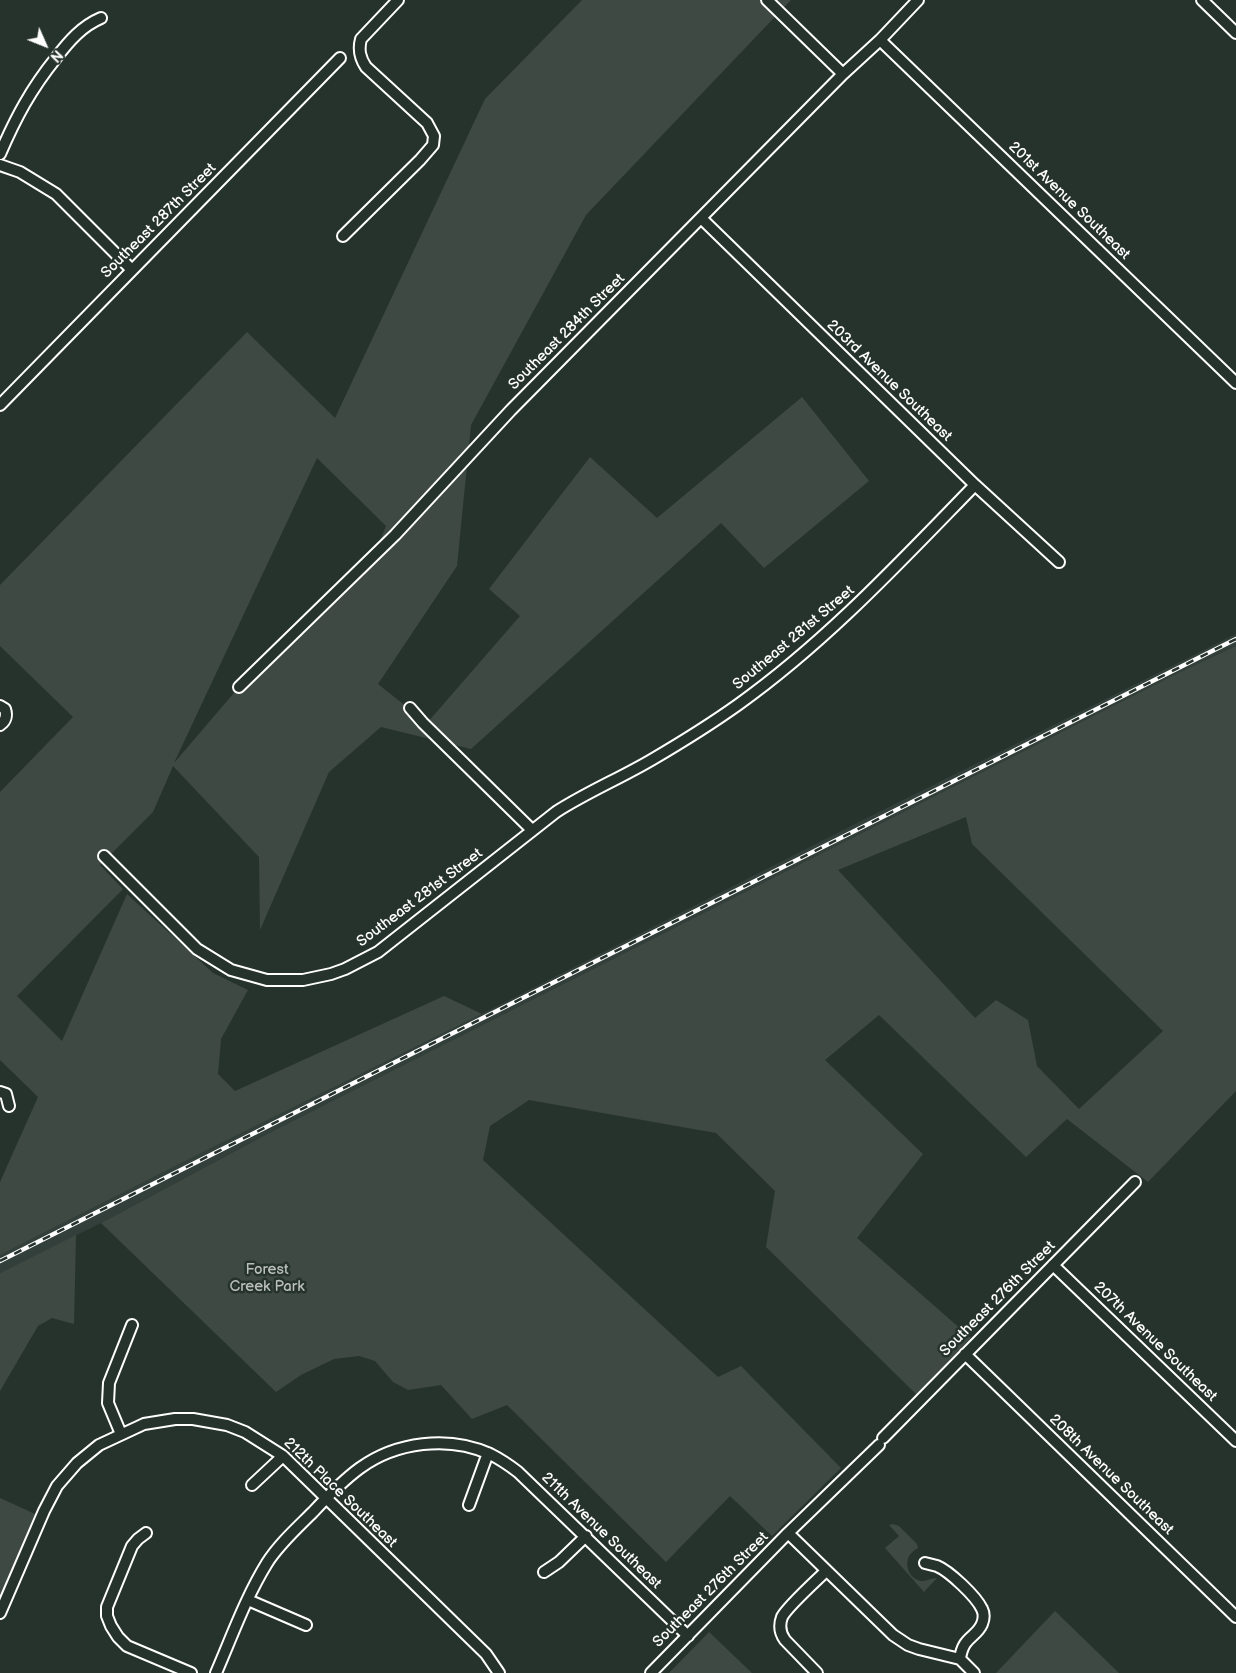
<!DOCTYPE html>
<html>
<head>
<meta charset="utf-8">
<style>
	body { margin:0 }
	#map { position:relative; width:1236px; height:1673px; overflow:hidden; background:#26332d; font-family:"Balsamiq Sans",sans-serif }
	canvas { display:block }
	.north { position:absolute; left:20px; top:20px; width:50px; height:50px; -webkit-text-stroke:4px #26332d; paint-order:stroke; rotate:134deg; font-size:14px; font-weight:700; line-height:20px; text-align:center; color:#fff }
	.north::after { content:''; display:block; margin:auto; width:18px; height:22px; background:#fff; clip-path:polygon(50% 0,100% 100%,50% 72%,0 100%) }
</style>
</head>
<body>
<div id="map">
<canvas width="1236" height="1673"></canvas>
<div class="north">N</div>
</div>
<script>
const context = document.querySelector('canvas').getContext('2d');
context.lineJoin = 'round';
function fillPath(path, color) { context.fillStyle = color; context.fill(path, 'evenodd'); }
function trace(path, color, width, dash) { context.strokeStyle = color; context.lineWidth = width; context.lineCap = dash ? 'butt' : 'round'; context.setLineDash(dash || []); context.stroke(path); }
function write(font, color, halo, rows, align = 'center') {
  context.font = font + ' "Balsamiq Sans",sans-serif'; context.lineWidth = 5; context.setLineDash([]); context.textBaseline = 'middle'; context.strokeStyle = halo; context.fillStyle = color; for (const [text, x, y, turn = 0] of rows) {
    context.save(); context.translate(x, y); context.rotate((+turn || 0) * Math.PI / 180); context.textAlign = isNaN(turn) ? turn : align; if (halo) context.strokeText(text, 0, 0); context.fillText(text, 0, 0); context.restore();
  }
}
fillPath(new Path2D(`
	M1236,634V646L1178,673L269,1133L101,1223L0,1273V1255L201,1153L470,1020L853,825Z`), '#333f3a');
fillPath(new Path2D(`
	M582,0H791L586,215L471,425L457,566L378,684L427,723L520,616L489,589L590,457L657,518L802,397L869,481L764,568L721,523L471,749L381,727L329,772L260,930L259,857L173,766L153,812L100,865L123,889L17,996L62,1041L127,894L213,973L248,990L221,1039L218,1074L235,1091L444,996L482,1014L201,1153L0,1255V1182L38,1097L0,1060V792L73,717L0,646V585L247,332L335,418L485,99ZM317,458L386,526L373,557L239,687L174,763Z
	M1236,646V1091L1148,1182L1067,1119L1026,1157L879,1015L825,1060L923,1154L857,1238L971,1338L917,1395L766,1247L775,1191L716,1133L529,1100L490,1126L483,1160L718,1377L741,1366L841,1468L772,1536L730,1496L666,1562L507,1405L472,1419L441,1385L408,1390L393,1382L375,1361L359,1356L334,1359L301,1375L276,1392L101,1223L269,1133L1178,673ZM966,817L972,844L1163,1031L1079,1109L1037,1066L1028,1020L996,1000L975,1018L838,870Z
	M76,1235L74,1324L52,1318L38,1326L0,1391V1273Z
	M0,1498L35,1514L0,1597Z
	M893,1524L899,1526L917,1544L918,1548C914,1550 911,1553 909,1556C904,1566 910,1580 922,1581C927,1581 932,1578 937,1578L924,1592L885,1548L899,1536L889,1525Z
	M1055,1611L1119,1673H996Z
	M709,1632L752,1673H669Z`), '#3e4944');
const minor = new Path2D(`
	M767,0L843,74
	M1202,0L1236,33
	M880,40L1236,383
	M0,154C16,117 31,89 56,58C69,41 82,26 101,18
	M0,165L20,172L56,194L132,270
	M701,218L975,485L1059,562
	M343,236L420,160L433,145L434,136L427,123L366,67C360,58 358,50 361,39L398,0
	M0,405L340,58
	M239,687L395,535L511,410L843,74L880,40L918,0
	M0,706L5,709C7,715 6,721 0,725
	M410,708L423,723L532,830
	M104,856L197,949L231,970L267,980H303L331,974L345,969L378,952L556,812C587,792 621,778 653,759C682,742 711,724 739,704C827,641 900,562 975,485
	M0,1092L6,1094L9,1106
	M1053,1265L1236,1441
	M965,1354L1236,1617
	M121,1434L108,1403L109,1383L132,1325
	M883,1438L1135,1182
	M252,1485L283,1456
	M469,1505L488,1453
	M146,1533L138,1539L132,1546L107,1607V1616L111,1626L118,1637L127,1646L191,1673
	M788,1533L893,1635L908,1645L919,1649L960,1659L974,1673
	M925,1563C929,1564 933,1565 937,1566C949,1571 976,1596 982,1609C984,1613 984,1619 982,1624C976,1638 963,1636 960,1659
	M544,1572L559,1562L586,1536
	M248,1600L306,1625
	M0,1613L44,1511L57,1486L77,1463L99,1445L144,1424L175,1419H193L227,1425L245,1432L283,1456L486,1654L499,1673
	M216,1673C232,1636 246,1597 267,1563C279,1544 297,1528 313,1512C327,1497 342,1481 360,1468C396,1442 448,1435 490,1454C500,1459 509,1465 518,1472L688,1636
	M651,1673L788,1533L879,1445
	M817,1673L785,1640C780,1633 779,1625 782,1617C787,1607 817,1580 826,1571`);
trace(minor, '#fff', 14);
trace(minor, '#26332d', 10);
const rail = new Path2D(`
	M0,1261L1236,639`);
trace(rail, '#fff', 4.5);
trace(rail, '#26332d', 2.5, [8]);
write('15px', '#fff', '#26332d', [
	["201st Avenue Southeast",1069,201,44],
	["Southeast 287th Street",159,221,-45],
	["Southeast 284th Street",567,332,-45],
	["203rd Avenue Southeast",889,381,44],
	["Southeast 281st Street",794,638,-40],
	["Southeast 281st Street",420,898,-37],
	["Southeast 276th Street",998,1299,-45],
	["207th Avenue Southeast",1155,1342,44],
	["208th Avenue Southeast",1111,1475,44],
	["212th Place Southeast",340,1493,44],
	["211th Avenue Southeast",601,1531,44],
	["Southeast 276th Street",711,1590,-45]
]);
write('15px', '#bbbfbe', '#26332d', [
	["Forest",267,1270],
	["Creek Park",267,1287]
]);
</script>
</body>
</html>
